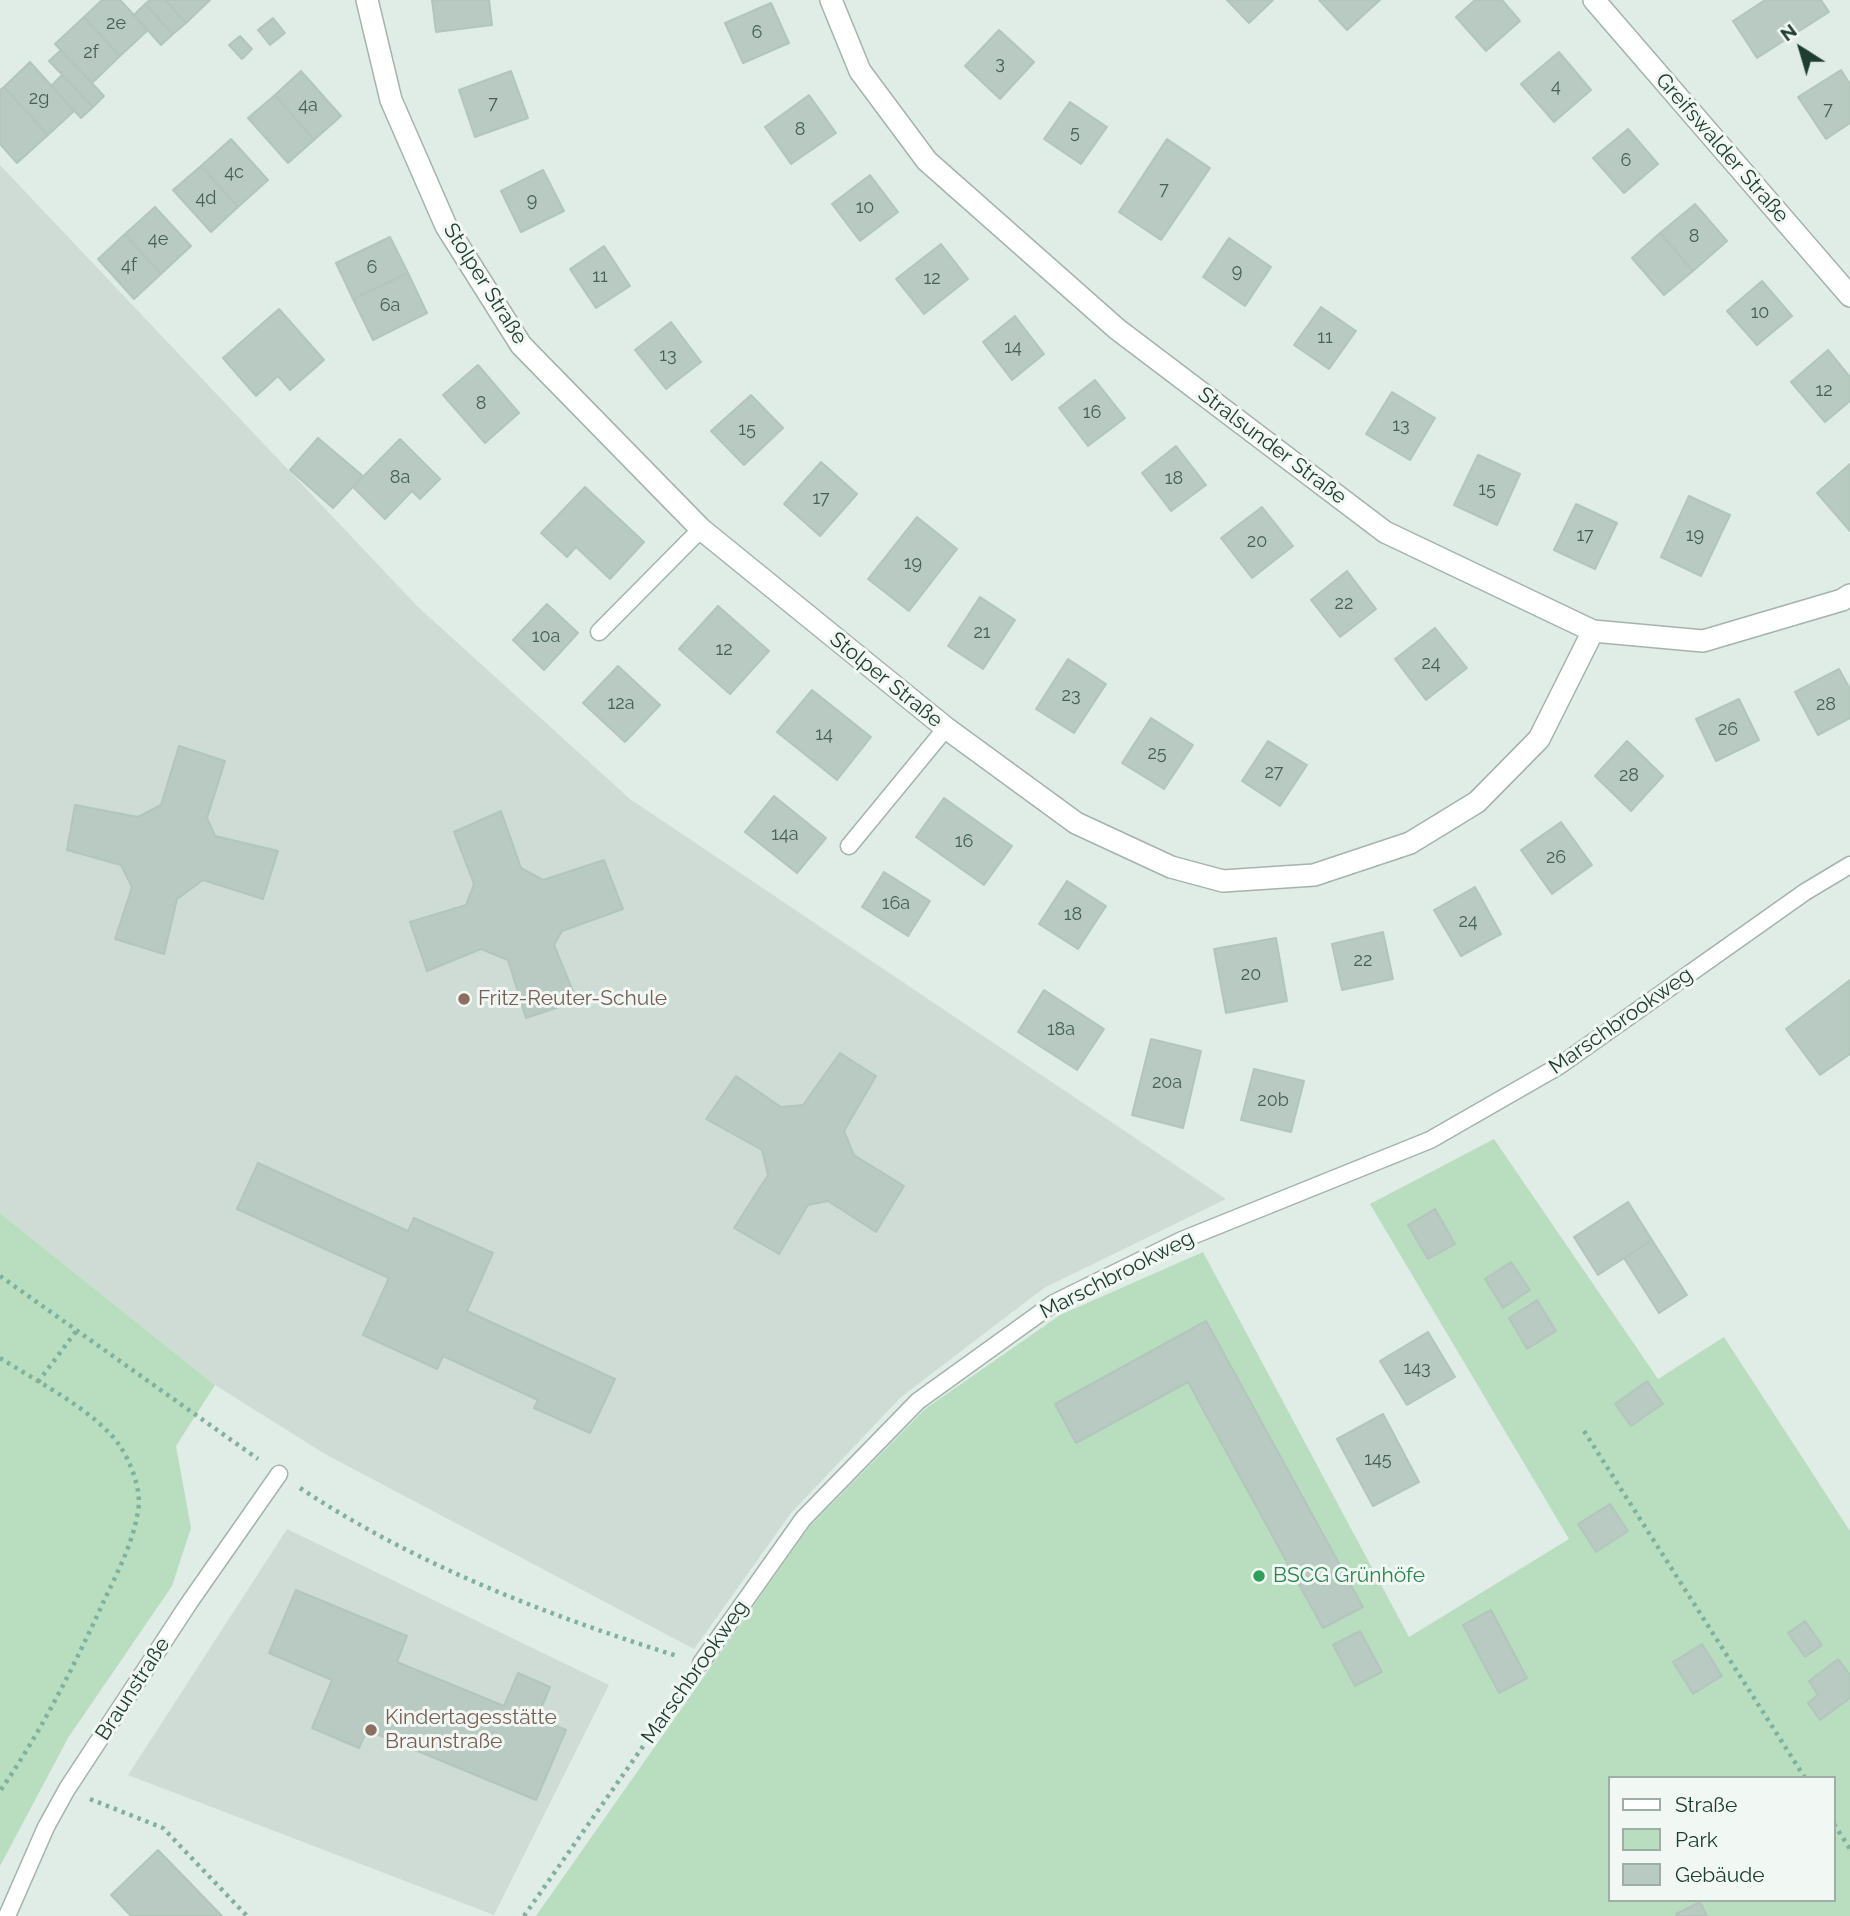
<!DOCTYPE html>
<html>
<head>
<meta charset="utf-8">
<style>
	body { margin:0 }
	#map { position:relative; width:1850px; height:1916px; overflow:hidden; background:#e0ece6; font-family:Raleway,sans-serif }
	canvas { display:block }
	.legend { position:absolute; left:1608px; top:1776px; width:228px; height:126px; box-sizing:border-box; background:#f1f8f4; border:2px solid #9dada7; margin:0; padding:9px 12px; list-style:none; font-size:21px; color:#203d33 }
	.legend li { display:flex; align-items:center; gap:14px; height:35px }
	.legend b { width:35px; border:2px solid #9dada7 }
	.north { position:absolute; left:1766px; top:14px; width:70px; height:70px; -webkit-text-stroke:5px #f1f8f4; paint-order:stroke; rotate:323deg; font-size:19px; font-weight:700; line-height:28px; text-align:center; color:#203d33 }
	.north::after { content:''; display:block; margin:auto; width:24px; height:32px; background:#203d33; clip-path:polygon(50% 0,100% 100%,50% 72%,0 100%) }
</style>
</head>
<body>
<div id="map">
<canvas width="1850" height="1916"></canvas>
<ul class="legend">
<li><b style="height:9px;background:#fff"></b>Straße</li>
<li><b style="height:19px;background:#b8debf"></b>Park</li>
<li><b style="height:19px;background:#b8cac1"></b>Gebäude</li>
</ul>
<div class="north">N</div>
</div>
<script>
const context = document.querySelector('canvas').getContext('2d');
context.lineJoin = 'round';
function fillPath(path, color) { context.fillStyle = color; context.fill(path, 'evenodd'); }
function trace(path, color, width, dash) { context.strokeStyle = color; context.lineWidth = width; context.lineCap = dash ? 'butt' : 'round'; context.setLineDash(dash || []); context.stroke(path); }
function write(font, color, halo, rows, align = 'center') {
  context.font = font + ' Raleway,sans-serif'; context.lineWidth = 6; context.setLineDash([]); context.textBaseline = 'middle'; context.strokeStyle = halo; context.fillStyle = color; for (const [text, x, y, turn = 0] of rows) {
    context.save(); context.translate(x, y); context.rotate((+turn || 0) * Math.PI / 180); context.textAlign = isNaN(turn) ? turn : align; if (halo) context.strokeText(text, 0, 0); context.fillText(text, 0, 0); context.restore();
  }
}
fillPath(new Path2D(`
	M0,165L418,607L630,799L1226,1199L1044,1288L901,1397L791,1513L694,1649L325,1454L215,1385L0,1213Z
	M287,1529L609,1685L494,1915L128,1775Z`), '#cedcd5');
fillPath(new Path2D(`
	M1494,1139L1658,1379L1724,1337L1850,1531V1916H536L809,1527L925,1409L1060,1315L1203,1252L1409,1637L1569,1539L1370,1204ZM1610,1778H1834V1900H1610Z
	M0,1213L215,1385L176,1446L191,1528L172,1586L68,1738L0,1866Z`), '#b8debf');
const building = new Path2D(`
	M102,0H120L148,30L120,56L84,17Z
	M150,0H165L186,23L173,34L145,4Z
	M165,0H210L186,23Z
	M432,0H489L492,25L436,32Z
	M1227,0H1273L1249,23Z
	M1319,0H1380L1347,30Z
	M1475,0H1502L1520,21L1486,51L1456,17Z
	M1765,0H1821L1829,12L1757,58L1733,21Z
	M771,3L789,43L743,63L725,23Z
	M145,4L173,34L161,45L134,15Z
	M84,17L120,56L92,83L55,44Z
	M273,18L285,33L270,45L258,30Z
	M999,30L1034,62L1000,99L965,66Z
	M240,36L252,49L242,59L229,45Z
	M61,50L104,96L93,107L49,61Z
	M1559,52L1591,90L1554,122L1521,84Z
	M30,62L74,111L48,135L4,87Z
	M1841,70L1850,84V123L1826,139L1798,97Z
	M301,71L341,116L314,140L275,95Z
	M511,71L528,118L475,137L459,90Z
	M62,75L93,107L81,118L51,86Z
	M4,87L48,135L17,163L0,144V90Z
	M275,95L314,140L288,163L248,118Z
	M809,95L836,133L791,164L765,127Z
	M1070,102L1107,127L1081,164L1044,139Z
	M1628,129L1658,164L1624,193L1593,158Z
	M231,139L268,180L238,207L201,166Z
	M1167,139L1210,168L1161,240L1119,212Z
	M201,166L238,207L211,232L173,190Z
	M543,170L564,211L521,232L501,191Z
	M870,175L898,212L860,241L832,204Z
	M1695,204L1727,241L1693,271L1660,233Z
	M155,207L191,246L161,274L125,234Z
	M1660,233L1693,271L1664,295L1632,258Z
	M125,234L161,274L134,299L98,259Z
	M390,237L408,273L353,299L336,263Z
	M1229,238L1271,267L1245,306L1203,277Z
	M941,244L968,279L924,314L896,279Z
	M604,246L630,286L596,308L570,269Z
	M408,273L427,313L373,340L353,299Z
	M1762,281L1792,316L1757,345L1727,311Z
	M1321,307L1356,331L1329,369L1294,345Z
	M279,309L324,360L290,390L278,376L256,396L223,358Z
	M1015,316L1044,354L1012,380L983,342Z
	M671,322L701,362L666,389L635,350Z
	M1828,350L1850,377V401L1825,422L1791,382Z
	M478,365L519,413L485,443L443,395Z
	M1095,380L1125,418L1088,446L1059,408Z
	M1392,392L1435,418L1410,460L1366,434Z
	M751,395L783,428L744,465L711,431Z
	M318,438L363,476L333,508L290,470Z
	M400,439L440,479L420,499L412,491L385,519L353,487Z
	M1176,446L1206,485L1171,511L1142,473Z
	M1478,455L1520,474L1497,525L1454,505Z
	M821,462L857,494L820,536L784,504Z
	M1850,464V531L1817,493Z
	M585,487L644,542L610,579L576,547L567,557L541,533Z
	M1689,496L1730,515L1701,576L1661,557Z
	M1576,504L1617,523L1595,569L1554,550Z
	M1262,507L1293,546L1252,578L1221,538Z
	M917,517L957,549L909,611L868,579Z
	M1347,571L1376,609L1340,637L1311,600Z
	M980,597L1015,620L983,669L948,646Z
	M547,604L578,633L544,670L513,640Z
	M718,606L769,651L730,694L679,649Z
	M1435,628L1467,668L1426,700L1395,659Z
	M1068,659L1106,684L1074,733L1036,709Z
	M618,666L660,705L625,742L583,703Z
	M1839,669L1850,689V718L1818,735L1795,692Z
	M812,690L871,737L837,780L777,732Z
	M1739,699L1759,740L1716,761L1696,719Z
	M1151,718L1193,745L1164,789L1122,763Z
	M1268,741L1307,765L1280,806L1242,781Z
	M1627,741L1663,776L1631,811L1595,776Z
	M179,746L225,761L207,818L215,836L278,851L263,899L203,880L177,899L164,954L115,939L132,887L121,865L67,850L75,805L138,817L161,805Z
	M774,796L826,838L797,873L745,832Z
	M944,798L1012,846L984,885L916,837Z
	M501,811L521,868L543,880L604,860L623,909L562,931L554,945L577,1001L526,1018L508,960L481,949L427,971L410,922L466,905L474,884L454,832Z
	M1561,822L1592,865L1552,894L1521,850Z
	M884,872L930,901L908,936L862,907Z
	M1067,881L1106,906L1078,949L1039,924Z
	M1475,887L1501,934L1461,956L1434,910Z
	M1383,932L1393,979L1342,990L1332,944Z
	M1276,938L1287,1001L1226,1013L1214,949Z
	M1850,980V1054L1820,1075L1786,1029Z
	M1044,990L1104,1029L1077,1070L1018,1032Z
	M1151,1039L1201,1051L1183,1128L1132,1115Z
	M840,1053L876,1076L844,1131L854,1155L904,1186L876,1232L828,1201L808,1205L779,1254L734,1228L768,1175L762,1150L706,1119L736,1076L781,1107L803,1105Z
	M1254,1069L1304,1081L1291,1132L1241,1120Z
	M258,1163L408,1231L414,1218L493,1253L467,1311L615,1379L590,1433L534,1408L538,1400L443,1356L437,1369L363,1335L389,1278L237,1209Z
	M1628,1202L1652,1240L1598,1275L1574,1237Z
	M1435,1209L1455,1244L1428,1259L1408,1225Z
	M1652,1240L1687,1295L1659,1313L1624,1258Z
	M1511,1262L1530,1290L1503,1308L1485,1279Z
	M1537,1300L1556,1331L1527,1349L1509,1318Z
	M1206,1321L1363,1607L1323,1628L1188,1382L1076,1443L1055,1404Z
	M1428,1332L1455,1377L1407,1405L1380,1361Z
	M1647,1381L1663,1404L1631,1426L1615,1404Z
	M1383,1414L1419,1482L1373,1506L1337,1439Z
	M1610,1504L1628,1531L1596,1552L1578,1524Z
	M296,1590L407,1636L397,1662L504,1706L518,1673L550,1687L537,1718L566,1730L536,1800L367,1730L359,1748L312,1728L332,1680L269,1653Z
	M1491,1610L1527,1678L1499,1693L1463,1625Z
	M1805,1621L1822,1645L1805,1657L1788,1633Z
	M1360,1631L1382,1672L1355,1686L1333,1645Z
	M1702,1644L1722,1676L1693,1694L1673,1662Z
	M1838,1659L1850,1675V1698L1820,1720L1808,1703L1818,1695L1809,1681Z
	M158,1850L191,1884L222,1916H131L111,1895Z
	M1700,1902L1707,1916H1677L1676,1914Z`);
fillPath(building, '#b8cac1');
trace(building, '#b2c6bc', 2);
const lane = new Path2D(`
	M599,632L701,529
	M849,846L946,728
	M701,1663L803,1519L918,1401L1054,1303L1182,1240L1430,1140L1559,1066L1805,892L1850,865
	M7,1916L46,1827L67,1789L189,1603L279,1474`);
const street = new Path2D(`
	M367,0L391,100L446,226L521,345L701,529L946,728L1076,823L1171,867L1223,881L1314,875L1410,843L1477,802L1539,739L1593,631
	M831,0L860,71L927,161L1117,329L1385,532L1593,631L1703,641L1842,600L1850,595
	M1594,0L1850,296`);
trace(lane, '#a3b4ad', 19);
trace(street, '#a3b4ad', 24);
trace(new Path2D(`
	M0,1276L258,1459
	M0,1358C36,1381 96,1411 120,1446C131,1463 142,1490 138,1511C133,1544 116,1575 102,1605C72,1670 41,1732 0,1791
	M38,1382L77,1330
	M1584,1431L1805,1778
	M300,1488C416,1565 544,1614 677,1656
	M90,1799L163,1828L247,1916
	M1834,1824L1850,1849
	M524,1916L686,1685`), '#7fb19e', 4.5, [3.5, 5]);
trace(lane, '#fff', 16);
trace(street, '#fff', 21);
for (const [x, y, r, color] of [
	[464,999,7,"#8d6e63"],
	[1259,1576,7,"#2e9e5b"],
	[371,1730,7,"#8d6e63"]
]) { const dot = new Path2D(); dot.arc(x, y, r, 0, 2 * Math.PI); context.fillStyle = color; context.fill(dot); trace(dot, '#f1f8f4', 2.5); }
write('18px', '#466056', null, [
	["2e",116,24],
	["6",757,33],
	["2f",91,53],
	["3",1000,64],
	["4",1556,87],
	["2g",39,99],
	["7",493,104],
	["4a",308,106],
	["7",1828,110],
	["8",800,130],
	["5",1075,133],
	["6",1626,161],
	["4c",234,173],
	["7",1164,190],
	["4d",206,199],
	["9",532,201],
	["10",865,208],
	["8",1694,237],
	["4e",158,240],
	["4f",129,266],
	["6",372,268],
	["9",1237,272],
	["11",600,277],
	["12",932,279],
	["6a",390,306],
	["10",1760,313],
	["11",1325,338],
	["14",1013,348],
	["13",668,356],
	["12",1824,391],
	["8",481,404],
	["16",1092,413],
	["13",1401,426],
	["15",747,430],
	["8a",400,478],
	["18",1174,479],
	["15",1487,490],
	["17",821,499],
	["17",1585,536],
	["19",1695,536],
	["20",1257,542],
	["19",913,564],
	["22",1344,604],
	["21",982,633],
	["10a",546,637],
	["12",724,650],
	["24",1431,664],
	["23",1071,696],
	["12a",621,704],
	["28",1826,705],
	["26",1728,730],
	["14",824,735],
	["25",1157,754],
	["27",1274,773],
	["28",1629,776],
	["14a",785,835],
	["16",964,842],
	["26",1556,858],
	["16a",896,904],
	["18",1073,915],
	["24",1468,922],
	["22",1363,961],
	["20",1251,975],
	["18a",1061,1030],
	["20a",1167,1083],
	["20b",1273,1101],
	["143",1417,1369],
	["145",1378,1460]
]);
write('21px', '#203d33', '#f1f8f4', [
	["Greifswalder Straße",1722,148,49],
	["Stolper Straße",485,284,58],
	["Stralsunder Straße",1272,446,37],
	["Stolper Straße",886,680,39],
	["Marschbrookweg",1621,1021,-35],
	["Marschbrookweg",1117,1275,-27],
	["Marschbrookweg",695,1672,-55],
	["Braunstraße",133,1689,-57]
]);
write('21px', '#785e54', '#f1f8f4', [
	["Fritz-Reuter-Schule",478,999],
	["Kindertagesstätte",385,1718],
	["Braunstraße",385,1742]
], 'left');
write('21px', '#27864d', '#f1f8f4', [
	["BSCG Grünhöfe",1273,1576]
], 'left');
</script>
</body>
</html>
